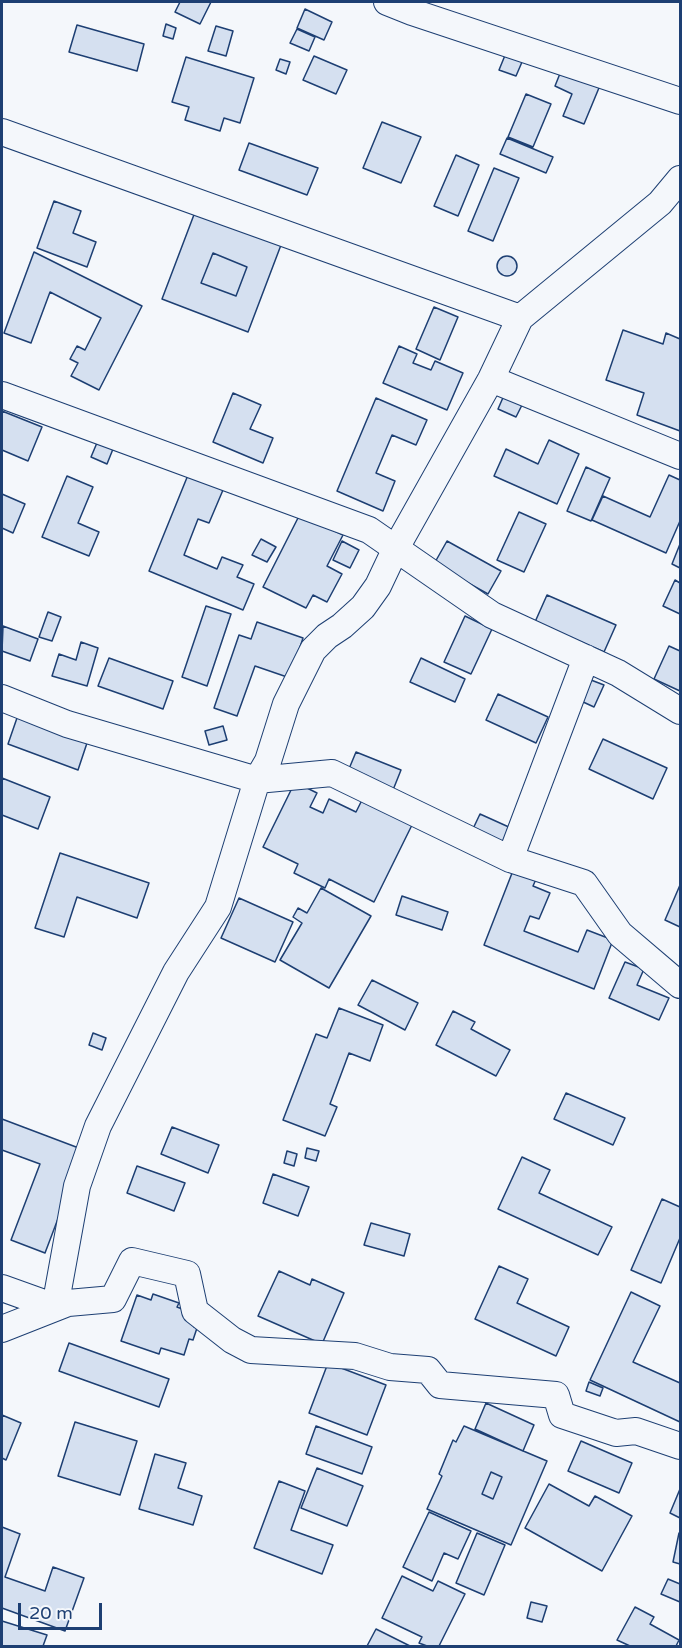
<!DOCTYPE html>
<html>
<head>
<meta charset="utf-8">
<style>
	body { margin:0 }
	#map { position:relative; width:682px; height:1648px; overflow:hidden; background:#f4f7fb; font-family:"Varela Round",sans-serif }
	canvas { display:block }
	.frame { position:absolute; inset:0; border:3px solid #1d3f73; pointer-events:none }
	.scale { position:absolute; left:18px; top:1603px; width:84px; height:27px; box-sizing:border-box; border:3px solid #1d3f73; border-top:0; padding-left:8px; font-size:18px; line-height:21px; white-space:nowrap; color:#1d3f73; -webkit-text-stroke:4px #f4f7fb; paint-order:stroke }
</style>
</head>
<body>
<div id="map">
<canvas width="682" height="1648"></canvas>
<div class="frame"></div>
<div class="scale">20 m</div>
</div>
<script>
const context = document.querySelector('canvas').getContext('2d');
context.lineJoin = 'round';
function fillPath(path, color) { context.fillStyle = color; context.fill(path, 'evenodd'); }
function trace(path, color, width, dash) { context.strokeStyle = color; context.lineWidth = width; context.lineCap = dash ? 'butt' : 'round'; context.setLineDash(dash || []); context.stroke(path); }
const building = new Path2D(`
	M180,2H211L200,24L175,12Z
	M305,9L332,22L324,40L297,28Z
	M166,24L176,28L173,39L163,36Z
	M77,25L144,44L137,71L69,52Z
	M216,26L233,31L226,56L208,51Z
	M297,29L315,37L309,51L290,43Z
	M508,48L525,55L516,76L499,70Z
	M314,56L347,70L336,94L303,80Z
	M186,57L254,78L240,123L224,118L220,131L185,120L189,107L172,102Z
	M280,59L290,62L286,74L276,70Z
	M563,66L601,83L584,124L563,116L572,94L555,86Z
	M526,94L551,104L533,147L508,137Z
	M382,122L421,137L401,183L363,168Z
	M507,138L553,157L546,173L500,154Z
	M249,143L318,168L307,195L239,170Z
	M456,155L479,165L458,216L434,206Z
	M494,168L519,178L493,241L468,231Z
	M54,201L81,211L73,233L96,242L87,267L37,248Z
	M195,212L281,245L248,332L162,299ZM213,253L247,267L236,296L201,283Z
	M34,252L142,306L99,390L71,376L78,363L70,359L77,346L85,350L101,318L50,292L31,343L4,333Z
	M213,253L247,267L236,296L201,283Z
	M497 266a10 10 0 1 1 20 0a10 10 0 1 1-20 0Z
	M434,307L458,317L440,360L416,349Z
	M623,330L663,344L666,333L680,339V431L637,415L644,393L606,380Z
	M399,346L417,354L413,363L431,370L435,361L463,373L447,410L383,383Z
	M233,393L261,405L250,429L273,438L263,463L213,442Z
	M505,393L524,401L516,417L498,409Z
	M376,398L427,420L416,445L392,435L376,473L395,481L383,511L337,491Z
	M2,411L42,427L28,461L2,450Z
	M99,438L115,444L107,464L91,457Z
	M549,440L579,454L557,504L494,476L506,449L538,464Z
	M586,467L610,478L591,521L567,511Z
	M188,475L223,490L209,523L198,519L184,555L217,569L222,557L243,565L237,577L254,584L243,610L149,571Z
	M669,475L680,480V521L666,553L592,520L603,496L650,517Z
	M67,476L93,487L78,523L99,532L89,556L42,537Z
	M2,494L25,504L13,533L2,528Z
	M519,512L546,524L524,572L497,560Z
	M300,514L343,535L327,566L342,574L327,602L313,595L306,608L263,587Z
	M261,539L276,547L267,562L252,555Z
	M342,541L359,550L350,568L333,560Z
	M447,541L501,571L488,594L434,564Z
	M680,544V568L672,564Z
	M675,580L680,583V614L663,606Z
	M547,595L616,625L604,652L535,622Z
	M206,606L231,614L207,686L182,677Z
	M48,612L61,617L52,641L39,637Z
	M465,616L492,629L471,674L444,662Z
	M257,622L303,638L290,678L255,666L237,716L214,708L239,635L251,639Z
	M3,626L38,639L30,661L2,651Z
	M81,642L98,648L87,686L52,676L59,654L76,660Z
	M669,646L680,651V691L654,679Z
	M109,658L173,681L163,709L98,686Z
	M421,658L465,679L455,702L410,682Z
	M591,680L604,685L594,707L581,701Z
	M498,694L548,717L536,743L486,720Z
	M18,715L88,740L78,770L8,744Z
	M223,726L227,740L209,745L205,731Z
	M603,739L667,768L653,799L589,769Z
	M356,752L401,770L391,795L346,776Z
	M2,778L50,797L38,829L2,815Z
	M295,782L317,793L310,807L323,813L329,799L356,812L362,800L412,825L374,902L329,879L325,888L294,873L298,864L263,847Z
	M480,814L511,828L502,847L471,833Z
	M60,853L149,883L137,918L77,897L64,937L35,928Z
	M514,868L537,877L533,886L550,893L539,919L530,916L524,931L578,952L587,930L613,940L594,989L484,945Z
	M680,885V927L665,920Z
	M321,888L371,916L329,988L280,960L302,923L293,917L298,908L307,913Z
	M402,896L448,912L442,930L396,915Z
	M239,898L293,922L275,962L221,938Z
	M625,962L644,969L637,985L669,998L659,1020L609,998Z
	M372,980L418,1003L405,1030L358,1005Z
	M339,1008L383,1025L370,1061L349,1053L330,1104L337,1107L325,1136L283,1120L316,1034L327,1038Z
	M453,1011L475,1022L471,1029L510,1050L496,1076L436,1045Z
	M93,1033L106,1038L102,1050L89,1045Z
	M566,1093L625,1118L613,1145L554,1119Z
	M2,1119L84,1150L45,1253L11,1240L40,1164L2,1150Z
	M172,1127L219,1145L208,1173L161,1154Z
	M307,1148L319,1151L316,1161L305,1158Z
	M287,1151L297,1154L294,1166L284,1163Z
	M522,1157L550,1170L539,1193L612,1227L598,1255L498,1209Z
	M137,1166L185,1183L174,1211L127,1193Z
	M273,1174L309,1187L298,1216L263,1203Z
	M662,1199L680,1207V1238L661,1283L631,1270Z
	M371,1223L410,1234L404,1256L364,1245Z
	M499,1266L528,1279L517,1303L569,1327L556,1356L475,1319Z
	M279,1271L310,1285L312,1279L344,1293L322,1344L258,1316Z
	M631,1292L660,1306L633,1362L680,1383V1422L590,1380Z
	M153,1294L179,1303L177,1307L198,1315L194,1327L197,1328L193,1340L189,1339L184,1355L161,1348L159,1354L121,1341L137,1295L151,1300Z
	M69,1343L169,1379L159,1407L59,1371Z
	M328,1363L386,1385L367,1435L309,1413Z
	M589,1382L603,1388L600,1396L586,1391Z
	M486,1403L534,1425L523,1451L475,1429Z
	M2,1415L21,1423L6,1460L2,1458Z
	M75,1422L137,1441L120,1495L58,1476Z
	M316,1426L372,1447L362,1474L306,1454Z
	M464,1426L547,1461L511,1545L427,1509L442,1476L439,1474L453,1440L456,1442ZM491,1472L502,1477L493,1499L482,1494Z
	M581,1441L632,1463L619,1493L568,1471Z
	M155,1454L186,1463L178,1488L202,1496L193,1525L139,1509Z
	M317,1468L363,1486L347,1526L301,1508Z
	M491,1472L502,1477L493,1499L482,1494Z
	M279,1481L305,1491L291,1530L333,1545L322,1574L254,1548Z
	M549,1484L589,1506L595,1496L632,1516L602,1571L525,1528Z
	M680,1489V1518L670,1513Z
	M429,1512L471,1531L458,1559L444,1553L432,1581L403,1567Z
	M2,1527L20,1534L5,1577L45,1591L53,1567L84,1578L65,1631L2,1608Z
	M477,1533L505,1545L484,1595L456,1583Z
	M679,1533H680V1564L673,1562Z
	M402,1576L433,1591L438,1581L465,1594L439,1646H427L419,1643L422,1637L382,1618Z
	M668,1579L680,1584V1602L661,1594Z
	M531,1602L547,1606L542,1622L527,1618Z
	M635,1607L654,1617L650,1624L679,1640L676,1646H630L617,1640Z
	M2,1621L47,1635L43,1646H2Z
	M376,1629L410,1646H367Z`);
fillPath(building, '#d5e0f0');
trace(building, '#1d3f73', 1.5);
const street = new Path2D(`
	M387,2L412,12L680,101
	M2,132L520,318
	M491,379L680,456
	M2,395L369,530L492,615L618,673L680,711
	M2,698L67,724L257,780L332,773L510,859L584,883L620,934L680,985
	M510,859L586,658
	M2,1288L55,1307
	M55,1307L77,1186L98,1126L176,972L218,907L257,780L268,761L286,704L313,650L327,636L342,626L363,607L378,586L396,548L491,379L520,318L660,203L680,179
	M2,1329L68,1303L113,1299L132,1261L187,1274L195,1311L232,1340L251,1350L355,1356L390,1367L428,1370L440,1385L556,1395L562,1415L616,1433L636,1431L680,1446`);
trace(street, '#1d3f73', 28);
trace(street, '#f4f7fb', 26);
</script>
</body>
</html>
